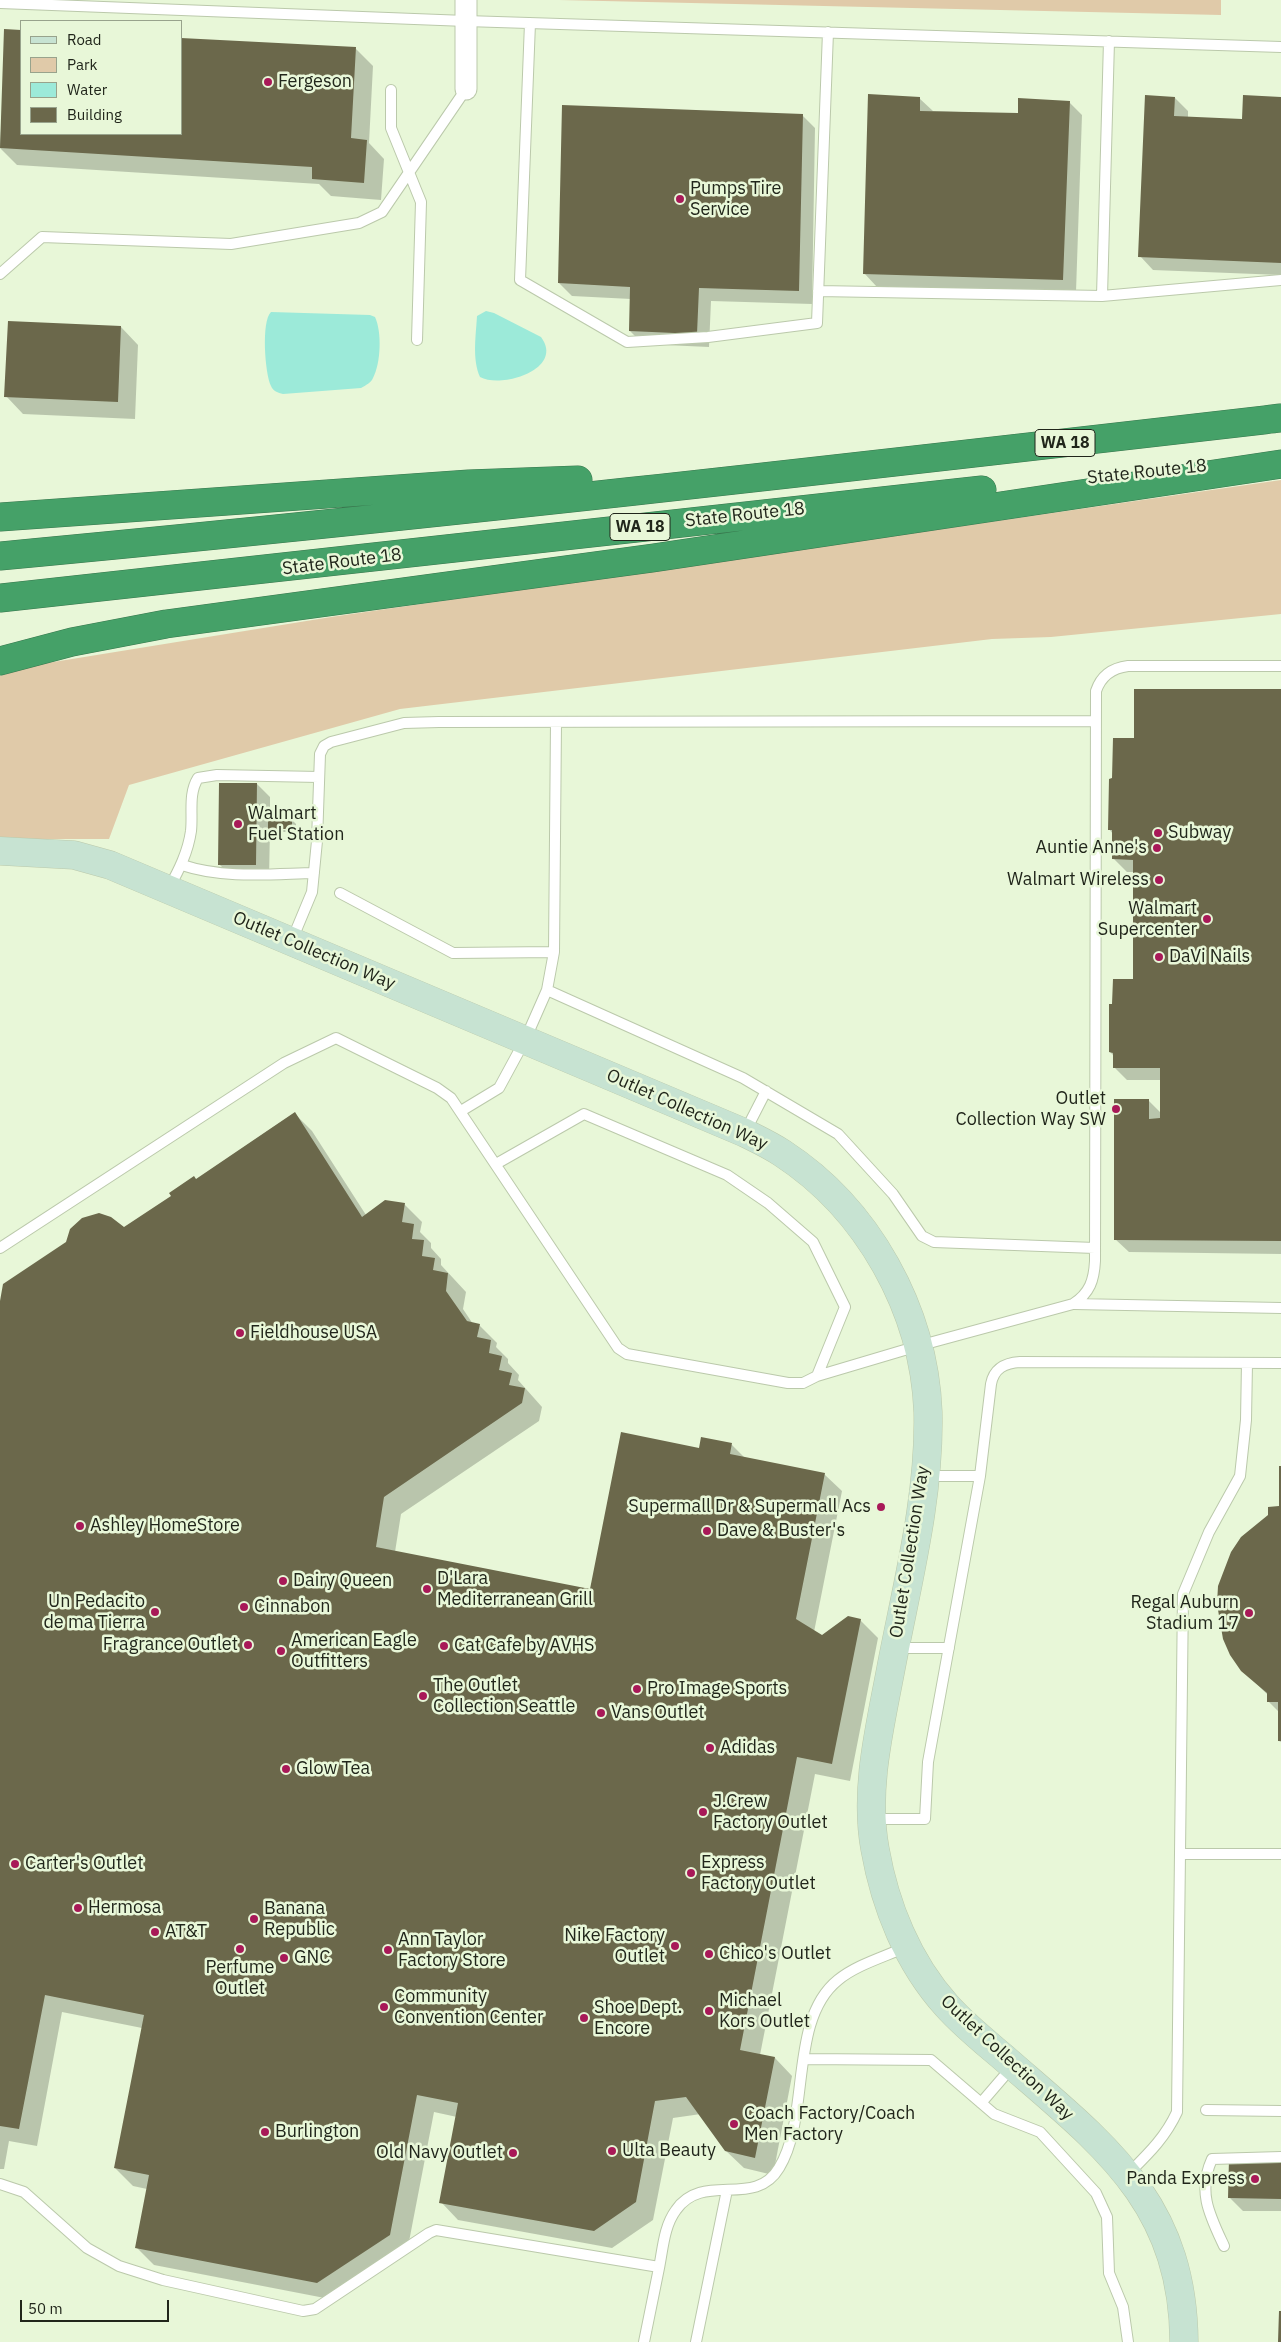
<!DOCTYPE html>
<html>
<head>
<meta charset="utf-8">
<style>
	body { margin:0 }
	#map { position:relative; width:1281px; height:2342px; overflow:hidden; background:#e8f7d8; font-family:"IBM Plex Sans",sans-serif }
	canvas { display:block }
	.legend { position:absolute; left:20px; top:20px; width:162px; height:115px; box-sizing:border-box; background:#e8f7d8; border:1px solid #98a38c; margin:0; padding:6px 9px; list-style:none; font-size:15px; color:#21261b }
	.legend li { display:flex; align-items:center; gap:10px; height:25px }
	.legend b { width:25px; border:1px solid #98a38c }
	.scale { position:absolute; left:20px; top:2300px; width:149px; height:22px; box-sizing:border-box; border:2px solid #21261b; border-top:0; padding-left:6px; font-size:15px; line-height:18px; white-space:nowrap; color:#21261b; -webkit-text-stroke:4px #e8f7d8; paint-order:stroke }
</style>
</head>
<body>
<div id="map">
<canvas width="1281" height="2342"></canvas>
<ul class="legend">
<li><b style="height:6px;background:#c7e3d2"></b>Road</li>
<li><b style="height:14px;background:#e0caa9"></b>Park</li>
<li><b style="height:14px;background:#9cead9"></b>Water</li>
<li><b style="height:14px;background:#6b684b"></b>Building</li>
</ul>
<div class="scale">50 m</div>
</div>
<script>
const context = document.querySelector('canvas').getContext('2d');
context.lineJoin = 'round';
function fillPath(path, color) { context.fillStyle = color; context.fill(path, 'evenodd'); }
function trace(path, color, width, dash) { context.strokeStyle = color; context.lineWidth = width; context.lineCap = dash ? 'butt' : 'round'; context.setLineDash(dash || []); context.stroke(path); }
function write(font, color, halo, rows, align = 'center') {
  context.font = font + ' "IBM Plex Sans",sans-serif'; context.lineWidth = 5; context.setLineDash([]); context.textBaseline = 'middle'; context.strokeStyle = halo; context.fillStyle = color; for (const [text, x, y, turn = 0] of rows) {
    context.save(); context.translate(x, y); context.rotate((+turn || 0) * Math.PI / 180); context.textAlign = isNaN(turn) ? turn : align; if (halo) context.strokeText(text, 0, 0); context.fillText(text, 0, 0); context.restore();
  }
}
fillPath(new Path2D(`
	M559,0H1221V15Z
	M1281,480V614L1051,637L992,639L400,709L129,785L109,839H0V676L35,665L331,617Z`), '#e0caa9');
fillPath(new Path2D(`
	M486,311L494,313L541,337C565,369 502,389 480,377C472,359 476,335 477,316Z
	M271,312L370,315L375,317C382,332 381,363 373,378C371,383 366,385 361,388L283,394C278,393 273,391 271,386C265,374 261,321 271,312Z`), '#9cead9');
fillPath(new Path2D(`
	M6,31H21V134H181L355,48L373,66L369,143L384,159L381,200L331,196L319,184L17,165L0,148Z
	M919,98L933,111L1019,114L1069,102L1082,115L1076,292L877,287L864,273Z
	M1175,98L1188,111V118L1243,121L1281,99V275L1153,270L1140,256Z
	M802,115L815,128L812,304L711,301L709,347L643,344L630,331L631,299L572,296L559,283Z
	M121,327L138,345L135,419L23,414L6,396Z
	M1281,690V1254L1129,1252L1115,1239L1149,1101L1161,1113V1080H1127L1114,1067V1056L1110,1052L1114,1005L1135,980V872H1127L1114,859L1113,834L1109,829L1114,779L1135,739Z
	M257,784L270,797V819L292,820L296,824V828L271,827V830H296V832H273L270,829L269,878L232,877L219,864Z
	M294,1113L312,1131L366,1215L404,1204L422,1222L420,1232L431,1243V1248L441,1259V1265L466,1292L463,1309L473,1324L479,1325L497,1343L496,1347L508,1359V1363L519,1375L518,1380L542,1407L539,1421L401,1514L395,1552L591,1590L700,1449L702,1439L732,1445L745,1458L824,1474L842,1491L814,1632L822,1636L860,1620L878,1638L850,1781L815,1774L760,2055L775,2058L792,2076L773,2175L744,2168L725,2150L701,2114L673,2118L653,2220L612,2248L458,2220L441,2202L457,2117L434,2112L407,2252L335,2300L154,2265L136,2247L147,2189L133,2186L115,2168L142,2028L62,2012L37,2146L9,2141L4,2169H0V1309L124,1229Z
	M1281,1468V1742L1279,1741V1712L1269,1702L1268,1695L1242,1670L1280,1507Z
	M1281,2161V2211H1243L1230,2198Z`), '#0003');
fillPath(new Path2D(`
	M4,29L21,30V134H181V38L356,47L351,138L367,140L364,183L312,179V167L0,148Z
	M868,94L920,97V111L1018,113V98L1070,101L1063,280L863,274Z
	M1145,95L1175,97L1174,116L1242,119L1243,95L1281,97V263L1138,257Z
	M562,105L803,114L799,291L699,288L697,334L629,331L630,287L558,283Z
	M8,321L121,326L118,402L4,397Z
	M1134,689H1281V1241L1114,1240V1099H1149V1119L1160,1118V1068H1113V1053L1109,1052V1004H1112L1113,979H1133V860L1112,859V830H1108L1109,779L1112,778L1113,738H1134Z
	M219,783H257L256,865H218Z
	M268,818H292V829H268Z
	M295,1112L362,1217L385,1200L405,1203L402,1222L414,1224L412,1239L424,1240L422,1256L435,1258L433,1270L448,1273L446,1291L467,1321L480,1324L477,1337L491,1340L489,1353L502,1356L499,1370L512,1373L509,1385L525,1388L522,1403L384,1497L376,1547L590,1589L621,1432L699,1448L701,1437L732,1443L730,1454L825,1473L796,1619L822,1635L848,1616L861,1619L832,1764L797,1757L740,2050L775,2057L755,2158L725,2151L686,2097L655,2101L636,2202L594,2231L439,2203L458,2103L417,2095L390,2235L317,2283L135,2248L149,2175L114,2168L144,2015L45,1995L19,2129L0,2126V1301L3,1284L66,1242L70,1229L82,1218L99,1213L111,1217L124,1227L171,1196L169,1193L194,1176L196,1179Z
	M1279,1466H1281V1741H1278V1702H1267V1693L1241,1671L1230,1655L1223,1639L1217,1604L1218,1586L1231,1552L1241,1537L1268,1515V1507L1279,1506Z
	M1229,2159L1281,2160V2199L1228,2198Z
	M1279,2311H1281V2342H1278Z`), '#6b684b');
const lane = new Path2D(`
	M0,3L466,21L1281,47
	M530,23L520,280L627,342L708,337L817,323L828,32
	M391,90V128L421,202L417,340
	M0,274L42,237L231,244L359,223L382,212L466,89
	M818,291L1102,296L1109,41
	M1102,296L1281,280
	M182,865C224,879 270,874 314,873
	M169,888C179,870 188,852 191,831C193,813 188,794 198,778L217,775L319,777
	M340,893L453,953L554,952
	M292,940L312,892L317,841L320,754L324,746L331,742L404,723L439,722L1095,721
	M547,990L743,1078L838,1134L893,1194L922,1236L934,1242L1095,1248
	M461,1111L499,1088L525,1040L547,990L554,952L556,722
	M745,1132L766,1091
	M496,1164L584,1114L727,1175L768,1203L813,1242L845,1307L817,1376
	M0,1248L284,1063L336,1038L437,1088L451,1098L618,1348L627,1354L788,1383H803L817,1376L918,1346L1073,1304C1090,1293 1094,1280 1095,1261L1096,691C1101,676 1112,668 1128,666H1281
	M1074,1304L1281,1308
	M925,1476H980
	M896,1648H949
	M873,1819H925L928,1762L980,1476L991,1384C994,1368 1005,1363 1020,1362L1281,1363
	M1180,1854H1281
	M805,2059L931,2060L994,2114L1040,2132L1096,2193L1107,2217L1109,2273L1123,2307L1128,2342
	M981,2103L1012,2067
	M1206,2110L1281,2111
	M1128,2174C1148,2154 1165,2138 1177,2112L1183,1594L1209,1532L1240,1476L1246,1420L1247,1363
	M0,2184L24,2192L87,2248L119,2266L163,2280L303,2311L315,2309L429,2233L436,2230L659,2267
	M1224,2246C1210,2216 1197,2192 1212,2159L1281,2157
	M644,2342C649,2317 654,2292 659,2268C663,2248 664,2226 676,2210C703,2171 755,2209 779,2168C811,2116 788,2020 838,1980C856,1965 884,1957 906,1947
	M696,2342L727,2190`);
const street = new Path2D(`
	M466,0V89`);
const secondary = new Path2D(`
	M0,851L74,855L110,865L745,1133C757,1139 770,1145 782,1153C868,1209 924,1310 928,1412C930,1498 907,1584 891,1668C880,1727 864,1789 875,1849C885,1906 908,1963 947,2006C964,2025 984,2041 1004,2058C1101,2143 1183,2200 1184,2342`);
const highway = new Path2D(`
	M0,517L469,484L578,480
	M0,556C428,516 854,467 1281,418
	M0,598L982,490
	M0,661L72,642L166,624L653,558L1281,464`);
trace(lane, '#bbc9ab', 12);
trace(street, '#bbc9ab', 23);
trace(secondary, '#bbc9ab', 29);
trace(highway, '#38764d', 29);
trace(lane, '#fff', 10);
trace(street, '#fff', 21);
trace(secondary, '#c7e3d2', 28);
trace(highway, '#45a168', 28);
for (const [x, y, r, color] of [
	[268,82,5,"#a81958"],
	[680,199,5,"#a81958"],
	[238,824,5,"#a81958"],
	[1158,833,5,"#a81958"],
	[1157,848,5,"#a81958"],
	[1159,880,5,"#a81958"],
	[1207,919,5,"#a81958"],
	[1159,957,5,"#a81958"],
	[1116,1109,5,"#a81958"],
	[240,1333,5,"#a81958"],
	[881,1507,5,"#a81958"],
	[80,1526,5,"#a81958"],
	[707,1531,5,"#a81958"],
	[283,1581,5,"#a81958"],
	[427,1589,5,"#a81958"],
	[244,1607,5,"#a81958"],
	[155,1612,5,"#a81958"],
	[1249,1613,5,"#a81958"],
	[248,1645,5,"#a81958"],
	[444,1646,5,"#a81958"],
	[281,1651,5,"#a81958"],
	[637,1689,5,"#a81958"],
	[423,1696,5,"#a81958"],
	[601,1713,5,"#a81958"],
	[710,1748,5,"#a81958"],
	[286,1769,5,"#a81958"],
	[703,1812,5,"#a81958"],
	[15,1864,5,"#a81958"],
	[691,1873,5,"#a81958"],
	[78,1908,5,"#a81958"],
	[254,1919,5,"#a81958"],
	[155,1932,5,"#a81958"],
	[675,1946,5,"#a81958"],
	[240,1949,5,"#a81958"],
	[388,1950,5,"#a81958"],
	[709,1954,5,"#a81958"],
	[284,1958,5,"#a81958"],
	[384,2007,5,"#a81958"],
	[709,2011,5,"#a81958"],
	[584,2018,5,"#a81958"],
	[734,2124,5,"#a81958"],
	[265,2132,5,"#a81958"],
	[612,2151,5,"#a81958"],
	[513,2153,5,"#a81958"],
	[1255,2179,5,"#a81958"]
]) { const dot = new Path2D(); dot.arc(x, y, r, 0, 2 * Math.PI); context.fillStyle = color; context.fill(dot); trace(dot, '#e8f7d8', 2); }
for (const [x, y, w] of [
	[1065,443,60],
	[640,527,60]
]) { const box = new Path2D(); box.roundRect(x - w / 2, y - 13.5, w, 27, 4); context.fillStyle = '#e8f7d8'; context.fill(box); trace(box, '#21261b', 1); }
write('bold 16px', '#21261b', null, [
	["WA 18",1065,443],
	["WA 18",640,527]
]);
write('18px', '#21261b', '#e8f7d8', [
	["Fergeson",278,82],
	["Pumps Tire",690,189],
	["Service",690,210],
	["Walmart",248,814],
	["Fuel Station",248,835],
	["Subway",1168,833],
	["Auntie Anne's",1147,848,"right"],
	["Walmart Wireless",1149,880,"right"],
	["Walmart",1197,909,"right"],
	["Supercenter",1197,930,"right"],
	["DaVi Nails",1169,957],
	["Outlet",1106,1099,"right"],
	["Collection Way SW",1106,1120,"right"],
	["Fieldhouse USA",250,1333],
	["Supermall Dr & Supermall Acs",871,1507,"right"],
	["Ashley HomeStore",90,1526],
	["Dave & Buster's",717,1531],
	["D'Lara",437,1579],
	["Mediterranean Grill",437,1600],
	["Dairy Queen",293,1581],
	["Un Pedacito",145,1602,"right"],
	["de ma Tierra",145,1623,"right"],
	["Regal Auburn",1239,1603,"right"],
	["Stadium 17",1239,1624,"right"],
	["Cinnabon",254,1607],
	["American Eagle",291,1641],
	["Outfitters",291,1662],
	["Fragrance Outlet",238,1645,"right"],
	["Cat Cafe by AVHS",454,1646],
	["The Outlet",433,1686],
	["Collection Seattle",433,1707],
	["Pro Image Sports",647,1689],
	["Vans Outlet",611,1713],
	["Adidas",720,1748],
	["Glow Tea",296,1769],
	["J.Crew",713,1802],
	["Factory Outlet",713,1823],
	["Express",701,1863],
	["Factory Outlet",701,1884],
	["Carter's Outlet",25,1864],
	["Hermosa",88,1908],
	["Banana",264,1909],
	["Republic",264,1930],
	["AT&T",165,1932],
	["Nike Factory",665,1936,"right"],
	["Outlet",665,1957,"right"],
	["Ann Taylor",398,1940],
	["Factory Store",398,1961],
	["Chico's Outlet",719,1954],
	["GNC",294,1958],
	["Perfume",240,1968,"center"],
	["Outlet",240,1989,"center"],
	["Community",394,1997],
	["Convention Center",394,2018],
	["Michael",719,2001],
	["Kors Outlet",719,2022],
	["Shoe Dept.",594,2008],
	["Encore",594,2029],
	["Coach Factory/Coach",744,2114],
	["Men Factory",744,2135],
	["Burlington",275,2132],
	["Ulta Beauty",622,2151],
	["Old Navy Outlet",503,2153,"right"],
	["Panda Express",1245,2179,"right"]
], 'left');
write('18px', '#21261b', '#e8f7d8', [
	["State Route 18",1147,472,-6],
	["State Route 18",745,515,-6],
	["State Route 18",342,562,-7],
	["Outlet Collection Way",314,951,23],
	["Outlet Collection Way",687,1110,24],
	["Outlet Collection Way",910,1552,-81],
	["Outlet Collection Way",1007,2058,43]
]);
</script>
</body>
</html>
